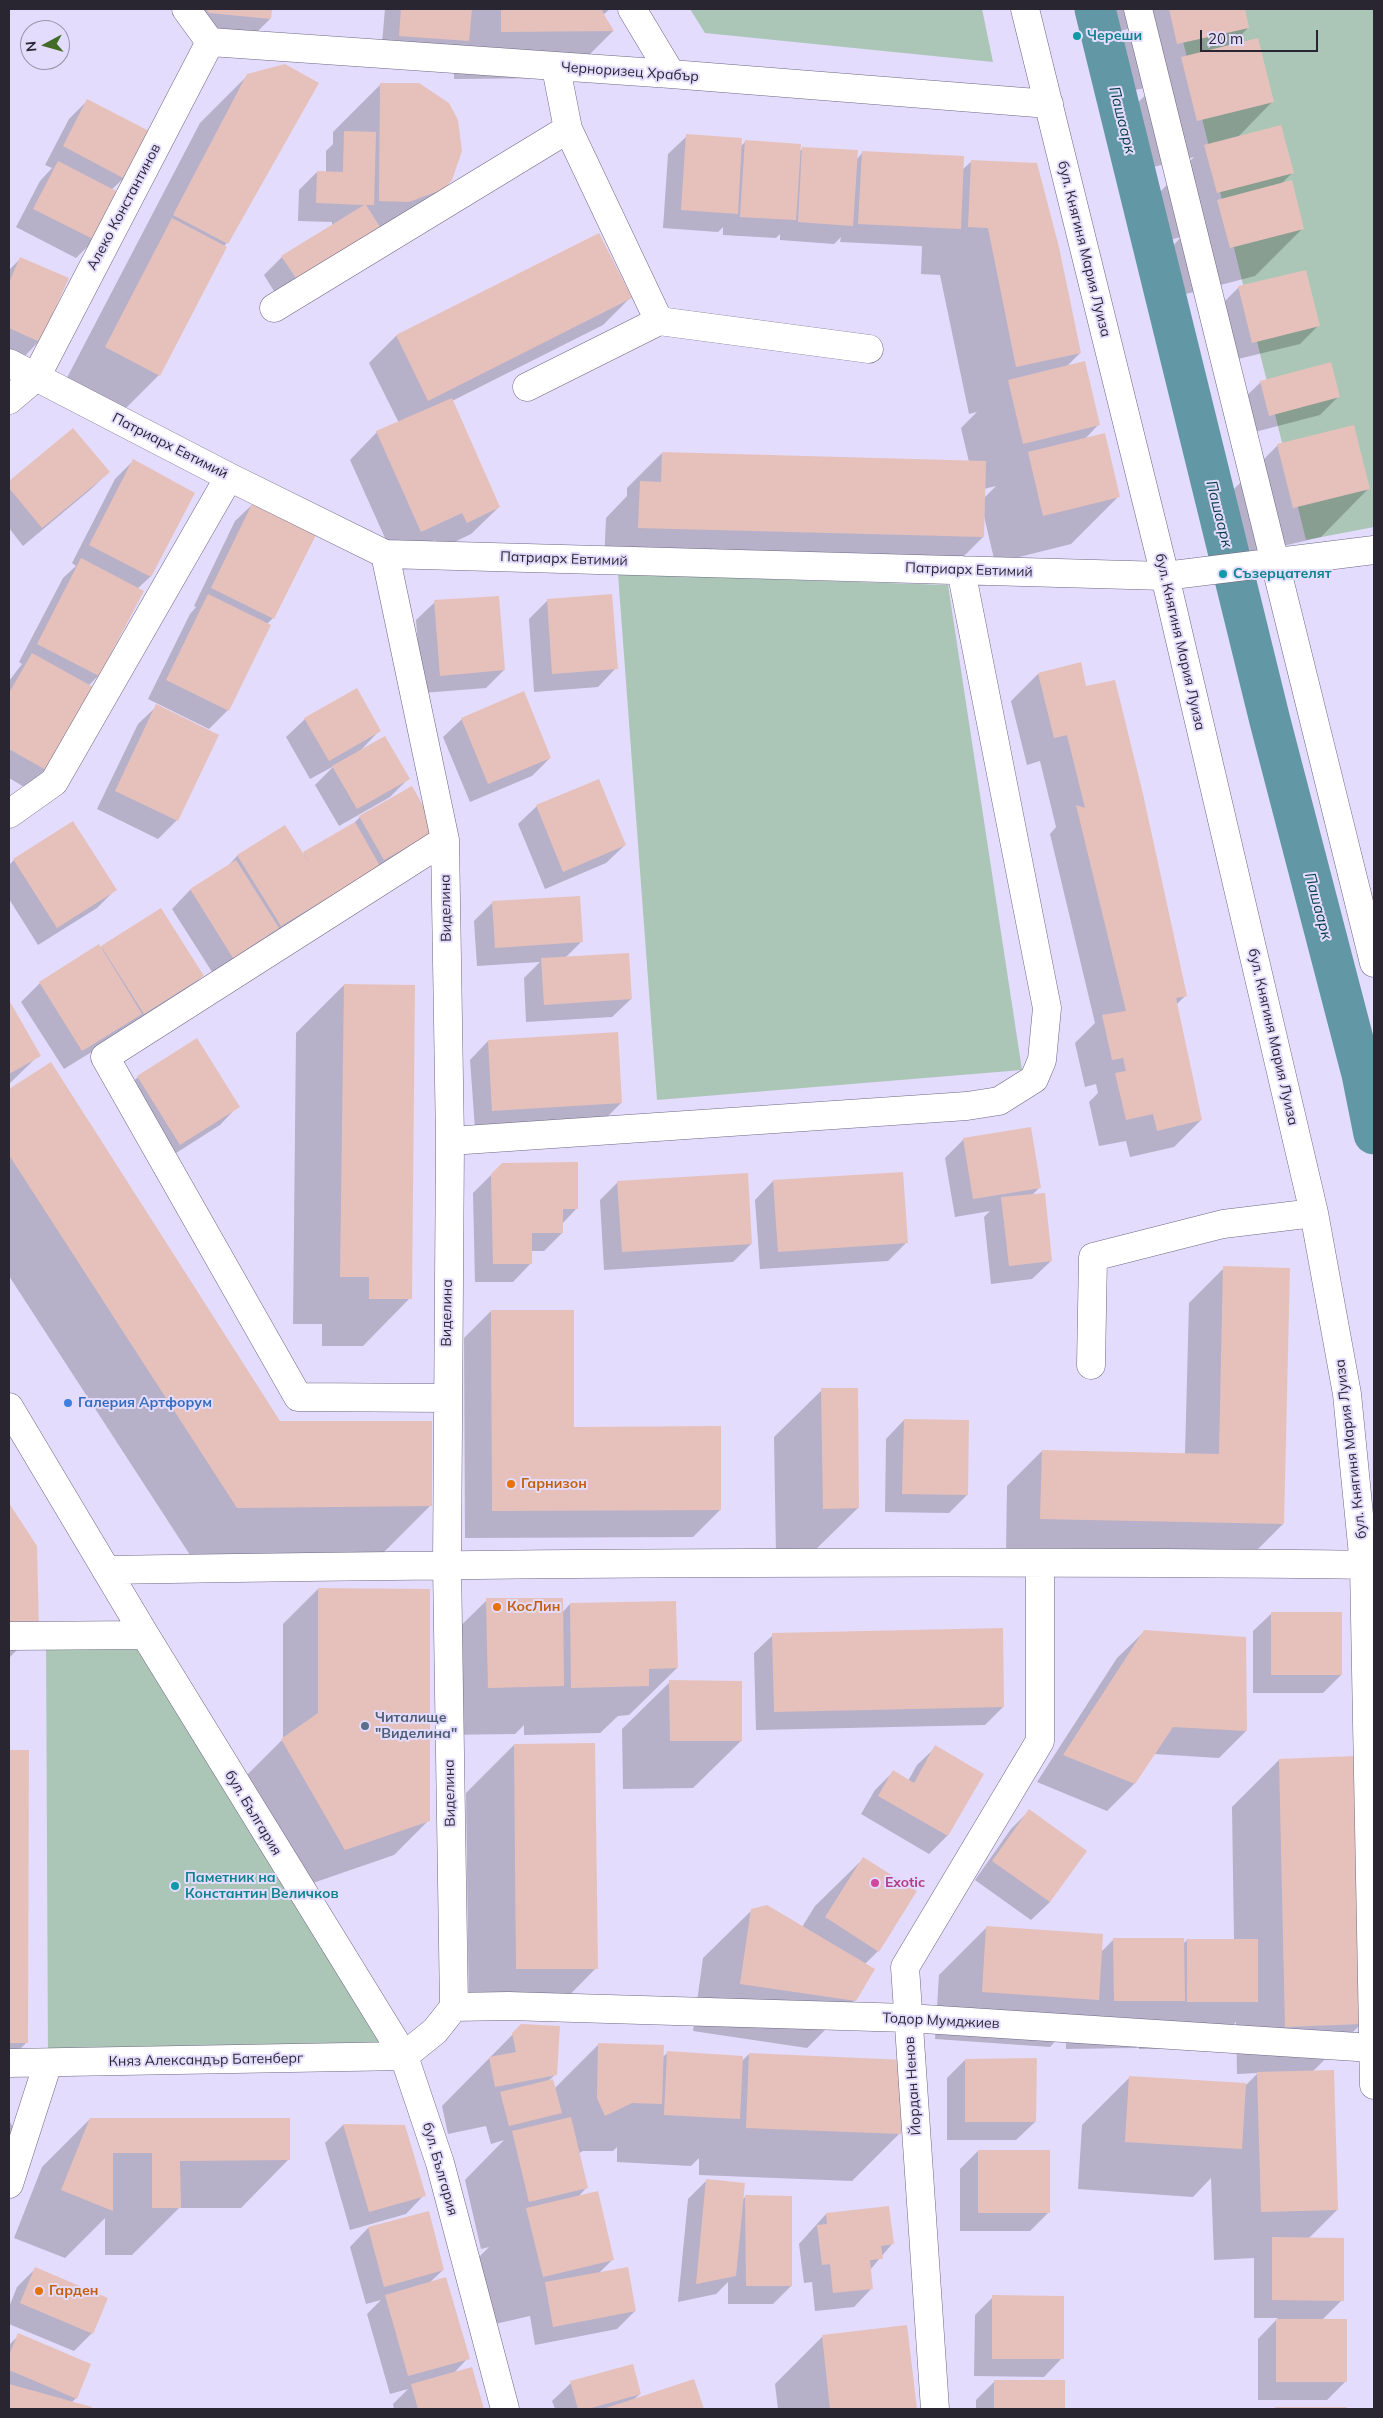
<!DOCTYPE html>
<html>
<head>
<meta charset="utf-8">
<style>
	body { margin:0 }
	#map { position:relative; width:1383px; height:2418px; overflow:hidden; background:#e4dcfc; font-family:Mulish,sans-serif }
	canvas { display:block }
	.frame { position:absolute; inset:0; border:10px solid #292632; pointer-events:none }
	.north { position:absolute; left:20px; top:20px; width:50px; height:50px; box-sizing:border-box; background:#e4dcfc; border:1px solid #9993ab; border-radius:50%; rotate:264deg; font-size:14px; font-weight:700; line-height:20px; text-align:center; color:#292632 }
	.north::after { content:''; display:block; margin:auto; width:18px; height:22px; background:#436c28; clip-path:polygon(50% 0,100% 100%,50% 72%,0 100%) }
	.scale { position:absolute; left:1200px; top:30px; width:118px; height:22px; box-sizing:border-box; border:2px solid #292632; border-top:0; padding-left:6px; font-size:15px; line-height:18px; white-space:nowrap; color:#292632; -webkit-text-stroke:4px #e4dcfc; paint-order:stroke }
</style>
</head>
<body>
<div id="map">
<canvas width="1383" height="2418"></canvas>
<div class="frame"></div>
<div class="north">N</div>
<div class="scale">20 m</div>
</div>
<script>
const context = document.querySelector('canvas').getContext('2d');
context.lineJoin = 'round';
function fillPath(path, color) { context.fillStyle = color; context.fill(path, 'evenodd'); }
function trace(path, color, width, dash) { context.strokeStyle = color; context.lineWidth = width; context.lineCap = dash ? 'butt' : 'round'; context.setLineDash(dash || []); context.stroke(path); }
function write(font, color, halo, rows, align = 'center') {
  context.font = font + ' Mulish,sans-serif'; context.lineWidth = 4; context.setLineDash([]); context.textBaseline = 'middle'; context.strokeStyle = halo; context.fillStyle = color; for (const [text, x, y, turn = 0] of rows) {
    context.save(); context.translate(x, y); context.rotate((+turn || 0) * Math.PI / 180); context.textAlign = isNaN(turn) ? turn : align; if (halo) context.strokeText(text, 0, 0); context.fillText(text, 0, 0); context.restore();
  }
}
fillPath(new Path2D(`
	M690,9H982L993,62L705,33Z
	M1175,9H1374V527L1306,540Z
	M618,574L948,585L1022,1070L657,1100Z
	M145,1635L404,2056L48,2063L46,1636Z`), '#abc6b6');
fillPath(new Path2D(`
	M178,9H271L270,19L252,37L190,31Z
	M385,9H610L603,15L613,31L566,78L454,79V55L381,54Z
	M1110,9H1244L1248,28L1229,47L1272,102L1237,138L1292,173L1281,184L1303,228L1255,276L1182,295L1170,249L1181,237L1169,240L1158,194L1194,157L1149,168L1134,106L1155,86L1130,91L1120,46L1140,26L1116,32Z
	M248,75L317,83L224,247L159,375L111,423L58,395L200,123Z
	M381,84L451,179L395,236L277,296L264,275L282,257L332,226V222L298,221L299,190L317,172H326V151L333,144V132Z
	M88,100L124,178L111,190L94,240L76,258L16,227L40,181L52,168L45,165L69,119Z
	M687,136L740,147L745,142L800,151L803,148L857,159L862,153L962,170L972,161L1080,353L1066,367L1099,424L1084,440L1118,497L1071,544L995,563L984,516L983,537L948,572L604,562L606,518L627,496V488L662,453L969,462L961,428L977,412L969,414L940,275L921,274L922,246L840,242L841,237L834,244L780,240V234L776,238L723,235V227L718,232L663,228L668,154ZM996,486L984,498V489Z
	M21,258L39,341L21,360L9,354V270Z
	M1239,287L1318,326L1300,344L1234,360L1221,305Z
	M630,298L603,325L452,401L499,507L471,534L440,549L435,540L394,558L350,460L377,432L399,423L369,363L396,336Z
	M1261,382L1338,397L1320,415L1251,433L1242,400Z
	M73,429L109,472L90,490L23,546L9,528V483Z
	M1278,445L1368,489L1321,537L1245,555L1230,493Z
	M133,461L194,493L150,577L137,589L98,676L88,686L91,688L45,770L26,788L9,778V681L22,664L19,662L63,578L76,566L72,563L115,479Z
	M254,503L273,618L267,624L228,710L209,729L148,699L190,614L196,607L194,606L235,521Z
	M611,595L616,668L598,687L534,692L529,619L547,601Z
	M435,602L504,670L486,688L422,693L416,620Z
	M1038,674L1086,688L1186,995L1176,1005L1201,1120L1174,1147L1130,1157L1126,1141L1099,1146L1089,1102L1098,1093L1096,1084L1085,1087L1075,1043L1095,1023L1050,834L1056,827L1040,761L1027,765L1011,701Z
	M157,706L177,820L158,839L97,809L138,724Z
	M305,719L379,731L360,751L408,779L390,797L339,826L315,785L334,766L310,779L286,737Z
	M462,719L550,758L532,776L470,802L443,737Z
	M537,806L625,845L606,863L545,889L518,824Z
	M360,817L435,830L214,975L172,909L190,890L225,869L238,855L303,854L352,825Z
	M14,860L115,890L97,908L38,945L9,899V865Z
	M493,902L581,942L565,958L631,999L612,1017L526,1022L524,978L540,962L477,966L474,921Z
	M98,946L100,948L102,947L202,976L184,995L64,1069L21,1002L40,983Z
	M344,985L410,1298L363,1346H322V1324H293L296,1033Z
	M9,1003L39,1055L9,1084Z
	M488,1041L621,1103L603,1121L475,1129L470,1060Z
	M51,1064L280,1423L431,1505L383,1553L190,1555L9,1276V1090Z
	M138,1077L238,1106L220,1125L162,1162L119,1095Z
	M964,1139L1040,1187L1032,1195L1051,1261L1032,1279L991,1284L984,1217L990,1211L955,1217L945,1158Z
	M502,1164L577,1208L562,1224V1233L544,1251H531V1263L513,1282H475L473,1193Z
	M773,1181L906,1243L888,1261L760,1269L755,1200Z
	M618,1182L751,1244L733,1262L604,1270L600,1200Z
	M1224,1268L1283,1524L1248,1559L1006,1553L1007,1486L1042,1451L1185,1454L1189,1303Z
	M491,1311L573,1428L720,1510L693,1537L465,1538L464,1338Z
	M822,1390L858,1508L810,1555L776,1556L774,1437Z
	M904,1420L967,1495L949,1513L885,1512L886,1439Z
	M9,1506L36,1547L37,1630L9,1658Z
	M318,1589L429,1820L394,1855L310,1884L247,1775L283,1739V1624Z
	M487,1600L562,1613L570,1604L677,1668L629,1715L618,1716L600,1733L524,1735V1725L515,1734L441,1735L439,1647Z
	M1272,1613L1341,1675L1323,1693H1253V1631Z
	M1145,1631L1246,1731L1219,1758L1154,1754L1134,1784L1107,1811L1037,1782L1117,1658Z
	M773,1635L1003,1707L985,1725L756,1730L754,1653Z
	M670,1682L741,1741L693,1788L623,1789L622,1729Z
	M514,1745L596,1968L549,2016H469L466,1793Z
	M936,1747L983,1774L947,1836L929,1854L861,1814L875,1790L893,1772L908,1781L917,1765Z
	M9,1751H27V2042L9,2060Z
	M1279,1760L1361,2024L1312,2072L1337,2210L1308,2239L1342,2300L1322,2320L1346,2381L1327,2400H1258V2339L1278,2318H1254V2258L1214,2260L1211,2178L1193,2197L1078,2189L1082,2125L1130,2077L1246,2085L1258,2073L1237,2074L1236,2022L1209,2049H1139V2045L1136,2048L1066,2049V2030L1050,2047L935,2039L939,1975L986,1928L1101,1952L1114,1939L1183,1944L1187,1940H1234L1232,1807Z
	M1029,1811L1050,1902L1031,1920L975,1880L1011,1829Z
	M863,1859L878,1951L865,1964L855,2000L807,2048L693,2031L703,1958L751,1911L802,1927L815,1906Z
	M522,2025L556,2074L548,2081L554,2089L598,2045L662,2058L667,2053L741,2062L749,2054L900,2133L852,2181L699,2175V2158L691,2166L617,2162V2147L613,2151H583L579,2153L587,2187L578,2197L613,2259L599,2273L635,2311L617,2329L535,2345L530,2316L495,2324L479,2257L489,2247L481,2249L465,2180L504,2140L491,2144L486,2126L448,2134L442,2106Z
	M965,2060L1035,2122L1016,2140H947V2078Z
	M90,2119L288,2160L241,2208H179L132,2255H105V2218L65,2258L14,2238L42,2167Z
	M9,2120L16,2133L9,2149Z
	M343,2125L424,2195L406,2214L350,2230L325,2143Z
	M978,2151L1048,2213L1030,2231H960V2169Z
	M706,2181L742,2200L746,2196L791,2286L773,2304H728V2282L716,2294L678,2302L688,2199Z
	M428,2213L443,2270L429,2283L468,2358L453,2374L471,2368L483,2409H394L393,2404L408,2389L390,2394L367,2314L381,2300L366,2304L350,2247L368,2228Z
	M826,2214L892,2244L870,2270L872,2288L854,2307L815,2311L812,2282L804,2283L799,2244Z
	M35,2269L92,2333L74,2351L9,2324V2307L17,2287Z
	M993,2297L1062,2358L1044,2377L974,2376L975,2315Z
	M906,2327L916,2409H778L775,2384L822,2337Z
	M19,2335L76,2398L71,2403L90,2409H9V2345Z
	M693,2380L703,2409H555L552,2401L571,2383L640,2394L633,2400Z
	M995,2381H1064V2409H976V2400Z
	M1276,2408H1346V2409H1275Z`), '#0003');
trace(new Path2D(`
	M1095,9L1270,721L1362,1074L1374,1134`), '#6298a5', 41);
fillPath(new Path2D(`
	M206,9H272L271,19L209,13Z
	M401,9H472L469,41L399,36Z
	M501,9H605L602,11L614,31L501,32Z
	M1169,9H1245L1249,28L1177,44Z
	M1258,38L1274,102L1197,121L1181,57Z
	M285,64L319,83L228,244L173,215L247,74Z
	M380,83H419L449,103L458,120L462,151L452,180L444,189L409,202L379,201Z
	M87,99L149,131L125,179L63,146Z
	M1281,125L1294,173L1217,193L1204,145Z
	M344,131L376,132L374,205H366L380,227L296,278L281,256L364,205L316,203L317,171L343,172Z
	M686,134L742,138L738,214L681,210Z
	M745,140L801,144L796,220L740,217Z
	M802,147L858,150L853,226L798,222Z
	M862,151L964,156L961,229L858,224Z
	M971,160L1037,163L1059,247L1081,353L1016,367L988,228L968,227Z
	M58,161L120,193L95,240L33,209Z
	M1292,180L1304,229L1230,248L1217,200Z
	M172,218L227,247L160,376L105,347Z
	M599,233L632,298L428,401L396,335Z
	M20,257L69,278L40,342L9,328V283Z
	M1306,270L1320,326L1252,343L1238,286Z
	M1085,361L1100,425L1023,444L1008,380Z
	M1331,362L1340,397L1269,416L1260,381Z
	M452,398L500,507L467,523L462,513L421,532L376,431Z
	M1354,425L1370,489L1293,508L1277,444Z
	M73,428L110,472L42,528L9,488V481Z
	M1105,433L1120,497L1043,516L1028,452Z
	M662,452L986,461L984,537L638,528L640,481L661,482Z
	M133,459L195,493L151,577L89,545Z
	M253,502L317,533L274,619L211,588Z
	M81,558L144,591L99,676L37,644Z
	M208,594L271,625L229,711L166,680Z
	M612,594L618,669L552,674L547,599Z
	M499,596L505,670L440,676L434,600Z
	M32,653L93,687L46,770L9,749V693Z
	M1081,662L1086,686L1115,680L1143,794L1187,996L1176,998L1202,1120L1157,1131L1153,1114L1126,1120L1115,1073L1126,1071L1123,1058L1112,1060L1102,1015L1126,1011L1076,805L1085,808L1067,735L1054,738L1038,673Z
	M357,688L381,731L329,761L304,718Z
	M524,691L551,758L488,784L461,718Z
	M156,704L219,735L178,821L115,791Z
	M385,736L410,779L357,809L332,766Z
	M599,779L626,845L563,872L536,805Z
	M412,786L437,830L384,860L359,816Z
	M73,821L117,890L57,928L13,859Z
	M355,822L380,866L281,926L237,855L285,825L310,864L303,852Z
	M236,860L279,928L233,958L190,889Z
	M580,896L583,942L495,948L492,901Z
	M161,908L204,976L144,1014L101,946Z
	M99,944L142,1014L82,1051L39,982Z
	M629,953L632,999L544,1005L541,958Z
	M344,984L415,985L412,1299H369V1277H340Z
	M9,1000L41,1056L9,1074Z
	M618,1032L622,1103L492,1111L488,1040Z
	M197,1038L240,1107L180,1145L137,1076Z
	M51,1062L280,1421H432V1506L237,1508L9,1155V1089Z
	M1031,1127L1041,1188L973,1199L963,1138Z
	M578,1162V1209H563V1233H532V1264H493L491,1174L502,1163Z
	M903,1172L908,1243L778,1252L773,1180Z
	M748,1173L752,1244L622,1252L617,1181Z
	M1045,1193L1052,1261L1009,1266L1001,1197Z
	M1223,1266L1290,1268L1284,1524L1040,1519L1042,1450L1219,1454Z
	M491,1310H574V1427L721,1426V1510L492,1511Z
	M821,1388H858L859,1508L823,1509Z
	M904,1419L969,1420L968,1495L902,1494Z
	M9,1503L37,1546L39,1630L9,1631Z
	M318,1588L430,1589V1821L345,1850L281,1739L318,1713Z
	M486,1598H563L564,1686L488,1688Z
	M676,1601L678,1668L649,1669V1686L571,1688L570,1603Z
	M1271,1612H1342V1675H1271Z
	M1003,1628L1004,1707L774,1712L772,1633Z
	M1144,1630L1246,1637L1247,1731L1173,1727L1135,1784L1063,1755Z
	M669,1680L742,1681V1741H670Z
	M595,1743L598,1969H516L514,1744Z
	M935,1745L984,1774L948,1836L878,1796L893,1770L914,1783Z
	M9,1750H29L28,2043H9Z
	M1355,1756L1362,2024L1285,2027L1279,1759Z
	M1029,1809L1087,1851L1050,1902L992,1861Z
	M863,1857L917,1891L879,1952L825,1917Z
	M767,1905L875,1969L856,2001L740,1984L751,1909Z
	M986,1926L1103,1934L1099,2000L982,1992Z
	M1113,1938H1184L1185,2001H1114Z
	M1187,1939H1258V2002H1187Z
	M521,2024L560,2026L557,2075L495,2087L489,2057L516,2052L512,2033Z
	M598,2043L664,2045L662,2104L632,2103L605,2116L597,2098Z
	M667,2051L743,2056L740,2119L664,2115Z
	M749,2053L905,2060L901,2134L746,2128Z
	M1037,2058L1036,2122H965V2059Z
	M1334,2070L1338,2210L1261,2212L1257,2072Z
	M1129,2076L1246,2083L1242,2149L1125,2142Z
	M553,2079L562,2113L509,2126L500,2092Z
	M571,2117L588,2188L529,2202L512,2131Z
	M90,2118H290V2160L180,2161L181,2208H152V2153H113V2211L61,2190Z
	M343,2124L405,2125L426,2196L369,2212Z
	M978,2150H1050V2213H978Z
	M706,2179L745,2183L736,2276L696,2284Z
	M598,2191L614,2260L543,2277L526,2208Z
	M745,2195L792,2196V2286H746Z
	M889,2206L894,2244L881,2246L883,2259L870,2260L873,2289L833,2293L830,2264L822,2265L817,2225L827,2224L826,2213Z
	M429,2211L444,2270L384,2287L368,2227Z
	M1272,2237L1344,2238V2301L1272,2300Z
	M35,2267L108,2298L93,2334L20,2303Z
	M628,2267L636,2311L553,2327L545,2282Z
	M446,2277L470,2359L408,2376L385,2295Z
	M992,2295L1064,2296V2359H992Z
	M1276,2319H1347V2382H1276Z
	M907,2325L917,2409H830L822,2335Z
	M18,2333L91,2364L77,2399L9,2370V2356Z
	M633,2364L641,2394L588,2409H578L570,2381Z
	M472,2367L484,2409H418L411,2384Z
	M694,2379L704,2409H603Z
	M994,2380H1065V2409H994Z
	M9,2384L92,2407L91,2409H9Z
	M1275,2407H1347V2409H1275Z`), '#e6c1bb');
const minor = new Path2D(`
	M632,9L671,74
	M1025,9L1165,576L1314,1213L1347,1394L1364,1565L1374,2085
	M1138,9L1374,963
	M210,42L671,74L1049,104
	M568,129L659,321
	M274,308L568,129L556,68
	M9,363L229,477L385,554L1165,576L1374,550
	M527,387L659,321L869,349
	M9,400L36,377L210,42L186,9
	M9,814L54,782L229,477
	M445,840L105,1057L298,1397L446,1398
	M450,1141L967,1106L999,1101L1034,1079L1042,1060L1047,1008L961,570
	M1091,1365L1093,1257L1223,1224L1314,1213
	M9,1407L145,1635L404,2056L440,2163L505,2409
	M106,1570C529,1563 952,1560 1374,1565
	M9,1636L145,1635
	M454,2007L508,2006L908,2018L1373,2048
	M9,2063L404,2056L435,2031L454,2007L447,1564L450,1141L445,840L385,554
	M9,2184L48,2063
	M935,2409L905,1967L1040,1741V1563`);
trace(minor, '#6e6783', 29);
trace(minor, '#fff', 28);
for (const [x, y, r, color] of [
	[1077,36,5,"#0f9aa8"],
	[1223,574,5,"#0f9aa8"],
	[68,1403,5,"#3f7fe0"],
	[511,1484,5,"#e8710a"],
	[497,1607,5,"#e8710a"],
	[365,1726,5,"#5c6f8a"],
	[875,1883,5,"#d1479c"],
	[175,1886,5,"#0f9aa8"],
	[39,2291,5,"#e8710a"]
]) { const dot = new Path2D(); dot.arc(x, y, r, 0, 2 * Math.PI); context.fillStyle = color; context.fill(dot); trace(dot, '#e4dcfc', 2); }
write('bold 14px', '#0d838f', '#e4dcfc', [
	["Череши",1087,36],
	["Съзерцателят",1233,574],
	["Паметник на",185,1878],
	["Константин Величков",185,1894]
], 'left');
write('14px', '#292632', '#e4dcfc', [
	["Черноризец Храбър",630,72,4],
	["Алеко Константинов",124,207,-62],
	["бул. Княгиня Мария Луиза",1084,249,76],
	["Патриарх Евтимий",170,446,27],
	["Патриарх Евтимий",564,559,2],
	["Патриарх Евтимий",969,570,2],
	["бул. Княгиня Мария Луиза",1180,642,77],
	["Виделина",446,908,-91],
	["бул. Княгиня Мария Луиза",1273,1037,77],
	["Виделина",447,1313,-89],
	["бул. Княгиня Мария Луиза",1351,1449,-97],
	["Виделина",450,1793,-91],
	["бул. България",253,1813,59],
	["Тодор Мумджиев",941,2021,3],
	["Княз Александър Батенберг",206,2060,-1],
	["Йордан Ненов",913,2086,-94],
	["бул. България",440,2169,74]
]);
write('bold 14px', '#366cbe', '#e4dcfc', [
	["Галерия Артфорум",78,1403]
], 'left');
write('bold 14px', '#c56008', '#e4dcfc', [
	["Гарнизон",521,1484],
	["КосЛин",507,1607],
	["Гарден",49,2291]
], 'left');
write('bold 14px', '#4e5e75', '#e4dcfc', [
	["Читалище",375,1718],
	["\"Виделина\"",375,1734]
], 'left');
write('bold 14px', '#b23c85', '#e4dcfc', [
	["Exotic",885,1883]
], 'left');
write('italic 15px', '#043a44', '#e4dcfc', [
	["Пашаарк",1122,120,76],
	["Пашаарк",1219,514,76],
	["Пашаарк",1318,906,75]
]);
</script>
</body>
</html>
